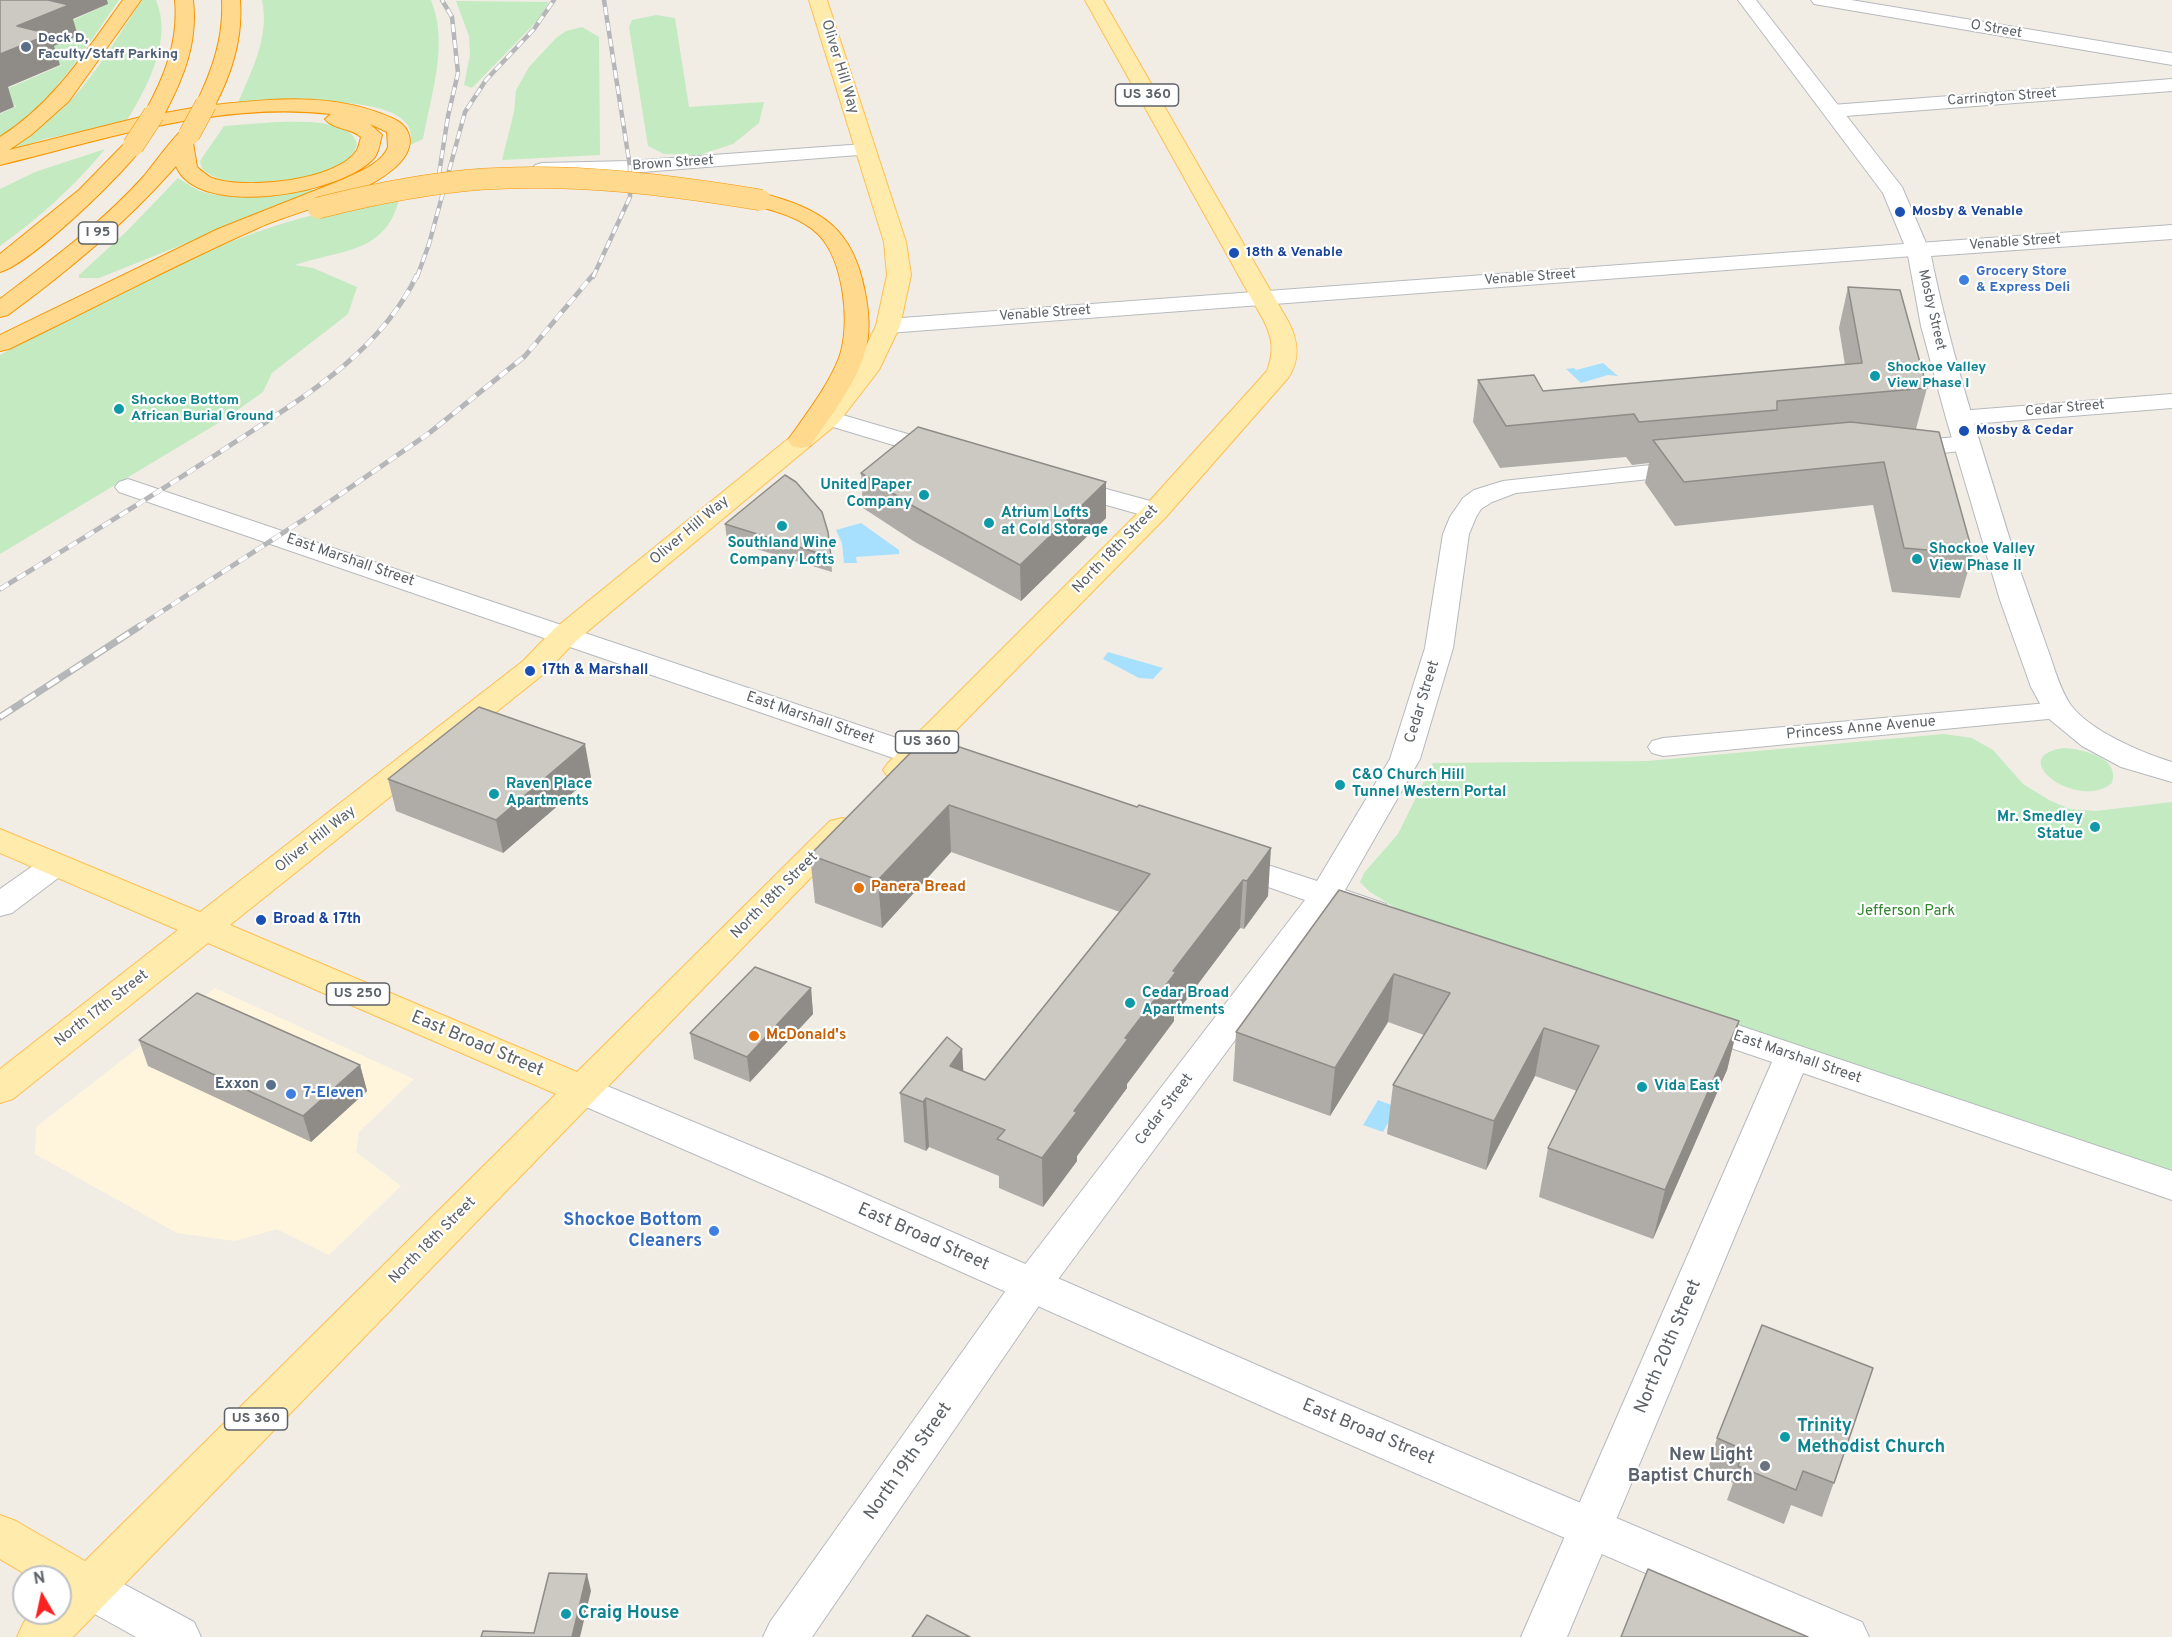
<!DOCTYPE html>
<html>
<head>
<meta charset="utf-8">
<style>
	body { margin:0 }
	#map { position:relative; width:2172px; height:1637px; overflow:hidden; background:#f1ede5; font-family:Overpass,sans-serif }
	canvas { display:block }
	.north { position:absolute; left:12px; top:1565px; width:60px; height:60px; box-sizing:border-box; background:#fff; border:2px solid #bec0c2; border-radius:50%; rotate:351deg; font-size:16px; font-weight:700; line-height:24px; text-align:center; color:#5d6267 }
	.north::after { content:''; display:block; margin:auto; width:21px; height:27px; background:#fa2324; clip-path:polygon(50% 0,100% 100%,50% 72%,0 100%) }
</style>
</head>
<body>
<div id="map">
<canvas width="2172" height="1637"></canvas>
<div class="north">N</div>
</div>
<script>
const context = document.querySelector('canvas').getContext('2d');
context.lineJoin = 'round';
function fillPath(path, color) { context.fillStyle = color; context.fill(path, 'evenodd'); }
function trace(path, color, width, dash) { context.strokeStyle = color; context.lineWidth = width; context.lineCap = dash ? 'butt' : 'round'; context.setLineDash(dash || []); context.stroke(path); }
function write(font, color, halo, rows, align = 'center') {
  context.font = font + ' Overpass,sans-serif'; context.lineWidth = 4.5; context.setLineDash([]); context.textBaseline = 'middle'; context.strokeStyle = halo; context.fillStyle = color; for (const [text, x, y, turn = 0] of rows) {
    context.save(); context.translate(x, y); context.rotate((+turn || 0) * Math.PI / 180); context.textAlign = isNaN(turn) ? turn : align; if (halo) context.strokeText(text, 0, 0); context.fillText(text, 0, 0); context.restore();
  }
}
fillPath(new Path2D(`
	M215,988L414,1079L359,1132L356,1152L401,1186L329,1255L277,1229L235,1241L177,1233L35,1154L36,1127Z`), '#fff4dc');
fillPath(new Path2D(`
	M95,0H119C81,55 55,99 0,138V114L17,106L0,101L2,91L62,65L30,56L80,35L54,29L108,4Z
	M142,0H156C173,41 147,87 126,122L44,139L0,154C24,139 49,122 70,101C98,72 119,34 142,0Z
	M262,0H431C449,43 431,95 423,139L410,145C427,87 266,103 237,105C251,72 270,37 262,0Z
	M456,1L549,2L538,20L472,88L464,85L470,55L469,36Z
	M656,15L675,18L689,107L764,102L759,123L733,144L699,155L664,154L648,146L629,27L632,20Z
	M582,27L599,37L600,155L502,160L514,112L516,90L529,67L556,38L566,31Z
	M277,122C297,122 355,118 357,146C353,153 349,160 343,164C317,181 253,190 224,181C216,178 209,174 203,170L200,162L202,158L224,126Z
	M105,149C75,186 39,218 0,246V189L35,172Z
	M178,178C186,183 194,189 203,192C241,204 282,188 320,190L99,278H79V275L126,232Z
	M400,194C389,254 342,249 295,265L313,268L357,287L348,314L272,373L263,392L225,419L0,554V355C81,313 161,267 246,236C297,217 348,206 400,194Z
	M1944,734L1972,738L1993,750L2023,784L2049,800L2070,809L2096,811L2172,802V1186L1438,935L1370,892L1360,882L1364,873L1398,834L1433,763L1647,761Z
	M2064,748C2081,749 2121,757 2112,783C2078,812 2003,756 2064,748Z`), '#c3eac0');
fillPath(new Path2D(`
	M1603,363L1618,376L1608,375L1581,383L1566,369L1574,368L1576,370Z
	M861,523L899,550V554L856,557L857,563H844L842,543L836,530Z
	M1108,652L1163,668L1153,679L1139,678L1103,659Z
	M1378,1100L1397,1107L1383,1132L1363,1125Z`), '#a7e0ff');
const minor = new Path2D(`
	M1811,0H1851L2172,53V65L1820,5L1814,4Z
	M2172,79V91L1832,117L1825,115L1822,111L1825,107L1832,105Z
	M864,144L871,146L874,150L871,154L630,173L542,175L535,173L532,169L535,165L542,163L630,161Z
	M2172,394V408L1959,425L1950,423L1947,418L1950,413L1959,411Z
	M829,411L952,447L956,452L952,457L943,460L820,423L817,418L820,413Z
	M1967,436L1976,439L1980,444L1976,449L1902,458L1893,455L1889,450L1893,445L1902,442Z
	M1688,461L1697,464L1701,469L1697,474L1516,493L1492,502L1481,509L1476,517L1469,534L1453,648L1420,759L1345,890L1386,904L1391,912L1386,920L1374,923L1332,909L1045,1297L812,1637H763L770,1622L1017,1275L1305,900L1220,870L1215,863L1220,856L1231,853L1317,881L1390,759L1425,648L1443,534L1450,517L1463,498L1474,490L1503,481Z
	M1066,478L1165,505L1169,511L1165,517L1156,519L1057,491L1053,486L1057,481Z
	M128,479L953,757L957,764L953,771L942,773L931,771L119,492L115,487L119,482Z
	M2059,702L2069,705L2074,711L2069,717L1663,756L1652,753L1648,747L1652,741L1663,738Z
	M55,855L66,858L71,865L66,872L12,913L0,916V889L44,858Z
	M1696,1011L2172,1171V1200L1803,1073L1567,1637H1521L1772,1062L1684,1032L1678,1023L1684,1014Z
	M89,1568L105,1574L194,1622L201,1637H136L73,1602L67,1588L73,1574Z`);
const tertiary = new Path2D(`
	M2172,225V239L1931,256C1952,359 1985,458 2016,559C2027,591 2038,622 2049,653C2055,670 2060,689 2070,704C2088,730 2142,753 2172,762V782L2121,767L2082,746L2048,718L2031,687L2000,600L1946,418L1921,326L1907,250L1910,245L1918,243Z`);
const secondary = new Path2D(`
	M1738,0H1756L1902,187L1929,250L1926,255L888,333L879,331L876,326L879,321L888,319L1904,244L1883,193Z
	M583,1076L826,1177L1321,1393L1862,1622L1869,1637H1793L1291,1419L798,1199L570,1100L564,1090L570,1080Z`);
const primary = new Path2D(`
	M809,0H827L906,242L911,275L900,326L879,370L838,423L576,641L545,673L230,925L577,1072L830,821L842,818L854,821L859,828L73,1637H17L24,1622L33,1613H60V1577H30L0,1559V1515L16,1521L85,1561L556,1094L208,943L13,1099L0,1103V1069L178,930L0,853V829L200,912L523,661L554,629L820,413L855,368L876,326L887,275L884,242Z
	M1085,0H1103L1288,321C1298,340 1301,359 1288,378L1166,517L910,777L899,780L888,777L883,770L888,763L1146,505L1267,371C1274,352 1273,339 1264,321Z`);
const motorway = new Path2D(`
	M123,0H141L69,101L31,135L9,150L145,116L144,114C164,78 179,42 175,0H193C198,42 184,77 165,113L198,107L196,104C212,71 224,38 222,0H240C243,37 232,73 215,105C270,99 329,93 382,114C393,118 405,122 409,135C413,149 402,162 392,170C355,200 301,209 258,228C174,265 92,309 9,349L0,351V335L218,229L344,179C359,172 382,163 388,147L387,132L370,124L382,135C380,142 379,151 375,157C344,194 198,220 176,166C126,223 69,270 8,315L0,317V299C50,261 102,223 144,176C152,167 175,134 183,130C187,128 192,130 196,131L199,135L193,143L197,167C202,171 207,176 212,178C243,190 338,181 357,150C359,146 360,141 361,137C351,128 332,129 325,119L331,114C219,101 107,139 0,165V137C54,103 86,51 123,0Z
	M133,140L140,142L143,146C125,173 29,265 0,272V254L79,190L126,142Z
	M761,193C822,209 853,228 865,292C869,313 871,334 864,355C853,388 830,417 810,446L801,448L792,446L788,440C806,414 827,388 839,358C851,325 844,261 819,235C802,218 776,211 753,205L750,200L753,195Z`);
trace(minor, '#b6b9bd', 2);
trace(tertiary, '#b6b9bd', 2);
trace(secondary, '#b7bbc0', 2);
trace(primary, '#ffbf51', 2);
trace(motorway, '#f69500', 2);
fillPath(minor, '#fff');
fillPath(tertiary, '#fff');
fillPath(secondary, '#fff');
fillPath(primary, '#ffebac');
fillPath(motorway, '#ffd98e');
const railFar2 = new Path2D(`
	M439,174L448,116L458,73L452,17L442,0
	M417,277L429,244L465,112L486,80L534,29L554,0
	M593,277L630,197V167L604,0`);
const railFar1 = new Path2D(`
	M0,589C74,544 148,499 220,452C292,404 378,357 417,275
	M138,627L306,518L428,434L525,356L593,275`);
const rail = new Path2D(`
	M0,717L140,626`);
trace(railFar2, '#b5b6b7', 4.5);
trace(railFar1, '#b5b6b7', 5);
trace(rail, '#b5b6b7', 7);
trace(railFar2, '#fff', 3, [8]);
trace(railFar1, '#fff', 4, [10]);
trace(rail, '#fff', 4.5, [14]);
const motorwayBridge = new Path2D(`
	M189,135L206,104
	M133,146L154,114
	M318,208C373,194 428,183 484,179C577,173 669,185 761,200`);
trace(motorwayBridge, '#f69500', 22, []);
trace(motorwayBridge, '#ffd98e', 21);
fillPath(new Path2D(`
	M1848,287L1927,388L1916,429L1973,554L1960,598L1892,592L1873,505L1675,526L1645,483L1649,463L1632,465L1626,457L1500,468L1473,422L1478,380L1543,391L1845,365L1839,328Z
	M861,473L1106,518L1021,601L915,542L863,508Z
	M725,524L831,557L832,572L727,540Z
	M927,736L1137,807L1268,896L1244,929L1240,928L1174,1016V1021L1127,1084V1088L1077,1156V1161L1043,1207L999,1188V1176L929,1147L926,1151L904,1142L900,1093L962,1049L963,1071L985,1080L1120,912L951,852L882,928L815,903L810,855Z
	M591,777L503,853L396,811L388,779Z
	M1339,890L1739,1021L1727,1070L1653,1239L1539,1197L1548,1148L1577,1091L1535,1076L1486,1170L1387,1134L1393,1085L1424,1035L1388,1022L1330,1116L1233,1081L1236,1032Z
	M811,988L813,1014L750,1082L694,1059L690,1033Z
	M139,1040L360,1065L367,1091L311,1142L148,1066Z
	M1873,1368L1822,1517L1791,1505L1784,1524L1727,1500L1733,1483L1707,1472L1717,1438Z`), '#afaca7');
fillPath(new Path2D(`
	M41,0H107L108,4L73,19L78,36L54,46L60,65L8,87L14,107L0,113V54L17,26Z
	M1106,482V518L1021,601L1020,565Z
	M585,744L591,777L503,853L496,820Z
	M949,805L951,852L882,928L878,880Z
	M1271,848L1268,896L1244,929L1247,881Z
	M1243,880L1240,928L1174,1016V1021L1127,1084V1088L1077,1156V1161L1043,1207L1042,1158L1074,1111L1173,971Z
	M1394,974L1388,1022L1330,1116L1335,1068Z
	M811,988L813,1014L750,1082L747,1057Z
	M1739,1021L1727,1070L1653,1239L1665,1190Z
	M1544,1028L1535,1076L1486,1170L1494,1121Z
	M962,1049L965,1098L950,1066Z
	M360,1065L367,1091L311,1142L303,1116Z
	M926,1098L929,1147L926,1151L923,1102Z
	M587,1574L591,1591L580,1637H572Z`), '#8f8c88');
const building = new Path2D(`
	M0,0H48L69,5L17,26L50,34L0,54Z
	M1848,287L1900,290L1927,388L1777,401V410L1639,422L1634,414L1506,426L1478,380L1534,375L1543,391L1862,363Z
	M1851,422L1939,432L1973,554L1904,548L1884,462L1684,482L1653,440Z
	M918,427L1106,482L1020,565L913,506L861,473Z
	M785,475L796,482L822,512L828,532L831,557L725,524Z
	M479,707L585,744L496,820L388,779Z
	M927,736L1137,807L1139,805L1271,848L1247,881L1243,880L1173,971L1176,972L1125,1038L1128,1039L1074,1111L1077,1112L1042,1158L997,1139L1005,1130L926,1098L923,1102L900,1093L947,1037L962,1049L950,1066L985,1080L1150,874L949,805L878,880L810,855Z
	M1339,890L1739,1021L1665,1190L1548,1148L1599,1046L1544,1028L1494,1121L1393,1085L1450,993L1394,974L1335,1068L1236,1032Z
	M755,967L811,988L747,1057L690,1033Z
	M197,993L360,1065L303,1116L139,1040Z
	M1762,1325L1873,1368L1834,1483L1803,1471L1796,1490L1738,1466L1744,1450L1717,1438Z
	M1648,1569L1808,1637H1621Z
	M549,1573L587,1574L572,1637H481L483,1631L534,1633Z
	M927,1615L970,1637H912Z`);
fillPath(building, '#ccc8c2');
trace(building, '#8f8c88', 1.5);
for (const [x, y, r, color] of [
	[26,47,6,"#5c6f8a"],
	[1900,212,6,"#1a4fb4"],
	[1234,253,6,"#1a4fb4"],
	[1964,280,6,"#3f7fe0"],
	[1875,376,6,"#0f9aa8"],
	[119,409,6,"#0f9aa8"],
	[1964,431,6,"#1a4fb4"],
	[924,495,6,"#0f9aa8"],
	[989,523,6,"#0f9aa8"],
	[782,526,6,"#0f9aa8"],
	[1917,559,6,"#0f9aa8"],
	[530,671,6,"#1a4fb4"],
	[1340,785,6,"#0f9aa8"],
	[494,794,6,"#0f9aa8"],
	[2095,827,6,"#0f9aa8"],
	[859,888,6,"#e8710a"],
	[261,920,6,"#1a4fb4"],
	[1130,1003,6,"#0f9aa8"],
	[754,1036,6,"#e8710a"],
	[271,1085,6,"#5c6f8a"],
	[1642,1087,6,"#0f9aa8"],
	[291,1094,6,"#3f7fe0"],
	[714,1231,6,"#3f7fe0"],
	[1785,1437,6,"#0f9aa8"],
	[1765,1466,6,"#6b7280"],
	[566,1614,6,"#0f9aa8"]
]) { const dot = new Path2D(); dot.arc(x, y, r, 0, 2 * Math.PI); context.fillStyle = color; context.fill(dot); trace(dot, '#fff', 2); }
write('14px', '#5d6267', '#fff', [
	["O Street",1996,30,10],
	["Carrington Street",2002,98,-4],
	["Brown Street",673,164,-4],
	["Venable Street",2015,243,-4],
	["Venable Street",1530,278,-4],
	["Mosby Street",1931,310,77],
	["Venable Street",1045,314,-4],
	["Cedar Street",2065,409,-5]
]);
write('bold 14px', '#4e5e75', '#fff', [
	["Deck D,",38,39],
	["Faculty/Staff Parking",38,55]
], 'left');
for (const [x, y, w] of [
	[1147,95,63],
	[98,233,39],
	[927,742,63],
	[358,994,63],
	[256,1419,63]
]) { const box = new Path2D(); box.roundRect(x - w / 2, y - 11, w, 22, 4.5); context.fillStyle = '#fff'; context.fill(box); trace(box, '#5d6267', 1.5); }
write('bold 14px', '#5d6267', null, [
	["US 360",1147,95],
	["I 95",98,233],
	["US 360",927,742],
	["US 250",358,994],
	["US 360",256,1419]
]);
write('bold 14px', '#164399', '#fff', [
	["Mosby & Venable",1912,212],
	["18th & Venable",1246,253],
	["Mosby & Cedar",1976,431]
], 'left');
write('bold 14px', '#366cbe', '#fff', [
	["Grocery Store",1976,272],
	["& Express Deli",1976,288]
], 'left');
write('bold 14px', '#0d838f', '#fff', [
	["Shockoe Valley",1887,368],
	["View Phase I",1887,384],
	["Shockoe Bottom",131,401],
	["African Burial Ground",131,417]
], 'left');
write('15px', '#5d6267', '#fff', [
	["Oliver Hill Way",839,67,73],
	["Oliver Hill Way",690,531,-40],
	["North 18th Street",1116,550,-46],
	["East Marshall Street",350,561,19],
	["Cedar Street",1423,702,-73],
	["East Marshall Street",810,719,19],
	["Princess Anne Avenue",1861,729,-5],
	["Oliver Hill Way",316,840,-38],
	["North 18th Street",775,896,-45],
	["North 17th Street",102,1009,-38],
	["East Marshall Street",1797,1058,19],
	["Cedar Street",1165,1110,-53],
	["North 18th Street",433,1241,-45]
]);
write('bold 15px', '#0d838f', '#fff', [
	["United Paper",912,486,"right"],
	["Company",912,503,"right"],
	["Atrium Lofts",1001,514],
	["at Cold Storage",1001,531],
	["Southland Wine",782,544,"center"],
	["Company Lofts",782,561,"center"],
	["Shockoe Valley",1929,550],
	["View Phase II",1929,567],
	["C&O Church Hill",1352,776],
	["Tunnel Western Portal",1352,793],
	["Raven Place",506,785],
	["Apartments",506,802],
	["Mr. Smedley",2083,818,"right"],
	["Statue",2083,835,"right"],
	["Cedar Broad",1142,994],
	["Apartments",1142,1011],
	["Vida East",1654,1087]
], 'left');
write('bold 15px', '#164399', '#fff', [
	["17th & Marshall",542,671],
	["Broad & 17th",273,920]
], 'left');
write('bold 15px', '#c56008', '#fff', [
	["Panera Bread",871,888],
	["McDonald's",766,1036]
], 'left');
write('15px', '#30862d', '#fff', [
	["Jefferson Park",1906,912]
]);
write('bold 15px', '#4e5e75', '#fff', [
	["Exxon",259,1085]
], 'right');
write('bold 15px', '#366cbe', '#fff', [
	["7-Eleven",303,1094]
], 'left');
write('18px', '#5d6267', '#fff', [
	["East Broad Street",477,1045,23],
	["East Broad Street",923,1238,24],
	["North 20th Street",1669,1347,-67],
	["East Broad Street",1368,1433,23],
	["North 19th Street",909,1462,-55]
]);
write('bold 18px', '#366cbe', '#fff', [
	["Shockoe Bottom",702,1221],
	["Cleaners",702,1242]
], 'right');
write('bold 18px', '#0d838f', '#fff', [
	["Trinity",1797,1427],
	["Methodist Church",1797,1448],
	["Craig House",578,1614]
], 'left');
write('bold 18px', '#5b616d', '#fff', [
	["New Light",1753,1456],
	["Baptist Church",1753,1477]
], 'right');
</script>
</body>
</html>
